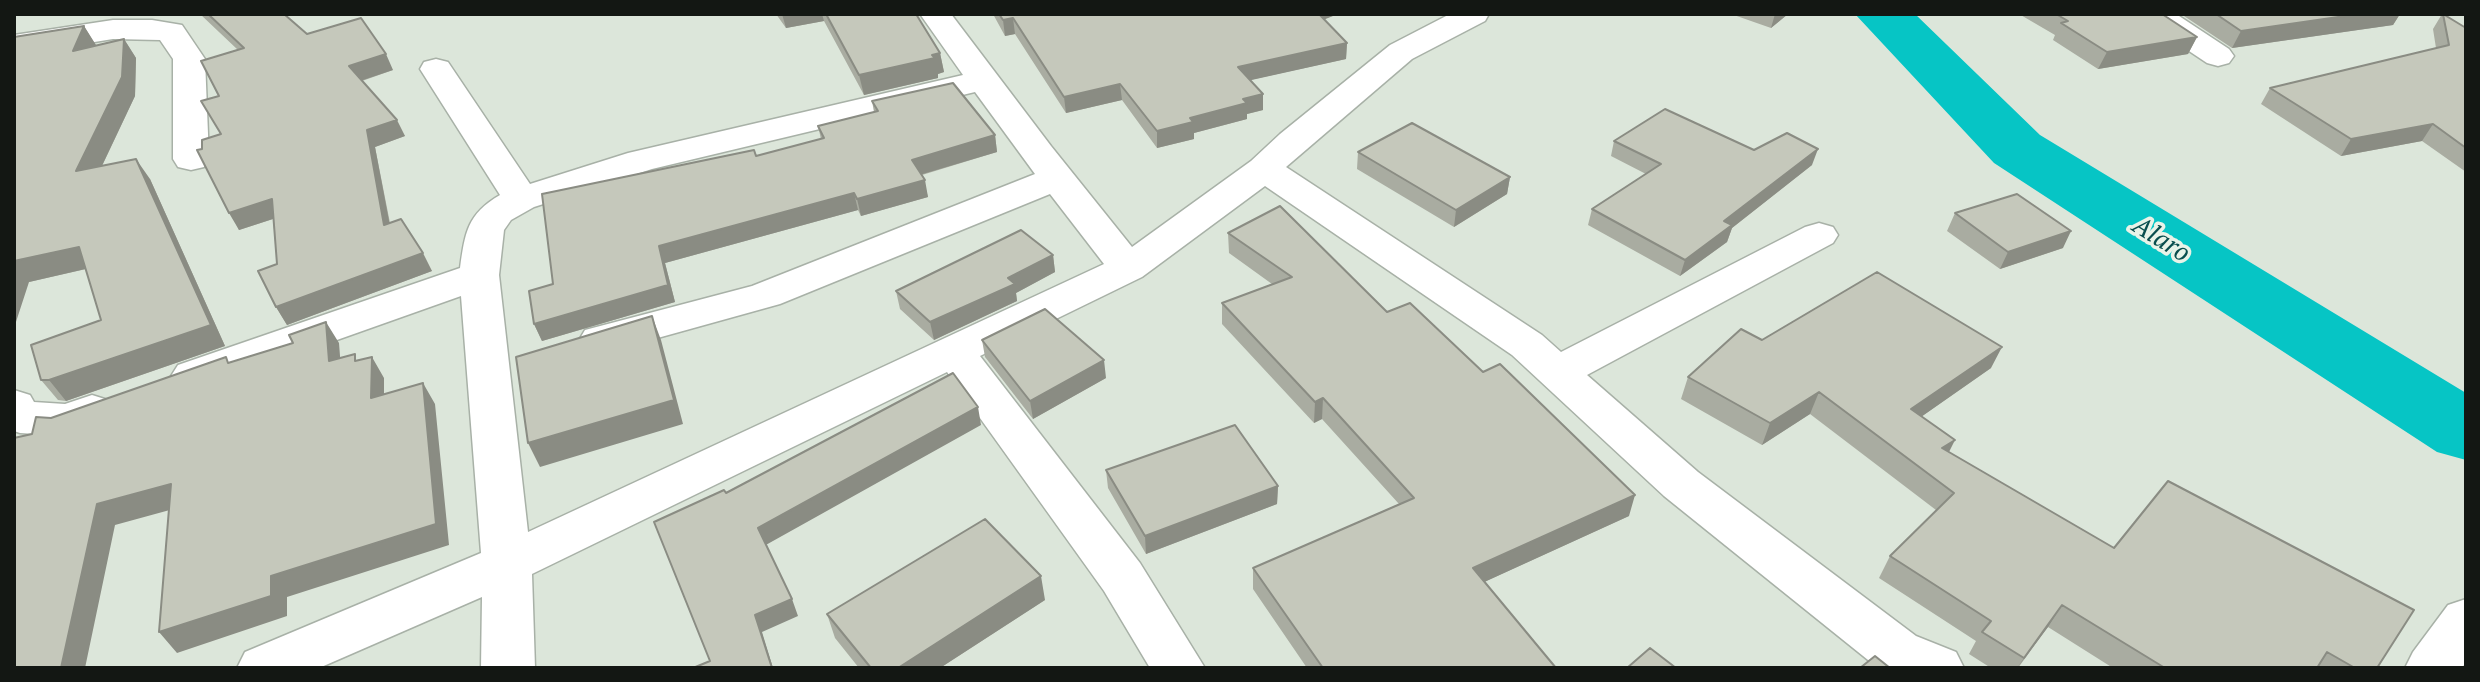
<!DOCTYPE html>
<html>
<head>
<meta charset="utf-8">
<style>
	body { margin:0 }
	#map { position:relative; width:2480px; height:682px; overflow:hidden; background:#dce6da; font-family:"PT Serif",serif }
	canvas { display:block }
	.frame { position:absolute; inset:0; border:16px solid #131713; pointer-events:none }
</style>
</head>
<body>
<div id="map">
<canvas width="2480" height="682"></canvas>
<div class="frame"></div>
</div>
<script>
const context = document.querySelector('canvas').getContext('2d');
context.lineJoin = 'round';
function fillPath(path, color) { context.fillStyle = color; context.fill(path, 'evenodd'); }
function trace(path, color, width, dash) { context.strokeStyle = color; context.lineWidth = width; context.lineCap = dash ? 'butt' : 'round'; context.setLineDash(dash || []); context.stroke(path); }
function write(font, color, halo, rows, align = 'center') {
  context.font = font + ' "PT Serif",serif'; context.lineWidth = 7; context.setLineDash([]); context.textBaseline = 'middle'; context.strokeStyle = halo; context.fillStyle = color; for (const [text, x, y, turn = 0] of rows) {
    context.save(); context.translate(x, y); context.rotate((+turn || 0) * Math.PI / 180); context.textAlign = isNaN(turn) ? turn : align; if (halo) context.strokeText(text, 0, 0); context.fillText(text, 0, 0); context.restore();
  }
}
fillPath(new Path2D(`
	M1855,14H1915L2040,135L2466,393V460L2437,452L1994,163Z`), '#06c5c5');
const street = new Path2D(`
	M920,14H951L1051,146L1132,247L1251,161L1280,134L1390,45L1450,14H1489L1485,21L1412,59L1286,167L1542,335L1561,352L1805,227L1819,223L1833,227L1838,235L1833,243L1587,375L1698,472L1916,636L1956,652L1964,668H1878L1664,496L1512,355L1265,186L1142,277L980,356L1140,563L1205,668H1150L1104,591L947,372L532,574L535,668H481L482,597L319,668H237L245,652L481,553L461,296L193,391L178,387L171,376L178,365L460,268C465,233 467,214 500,195L420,69L424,62L436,59L448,62L530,184L628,153L963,75ZM975,92L1035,174L752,286L585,330L579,340L585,350L600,354L780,304L1050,194L1104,264L528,532L499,275L504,230L511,220L534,207L652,169Z
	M2140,14H2176L2229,49L2234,56L2229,63L2218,66L2207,63L2144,21Z
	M113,20H152L182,25L205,59L209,159L204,167L191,170L178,167L173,159V59L160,40L113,39L14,55V35Z
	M14,390L30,395L34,402L65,404L92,395L108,400L114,411L108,422L68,436L20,433L14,431Z
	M2466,599V662L2462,668H2405L2413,652L2448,605Z`);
trace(street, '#a8b1a7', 3);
fillPath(street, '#fff');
fillPath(new Path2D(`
	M200,14H284L307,34L393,70L362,81L405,136L375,147L390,223L432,271L287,325L276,307L277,264L273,219L239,230L202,149L221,134L238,50Z
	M776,14H916L940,53L944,72L938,74V78L864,95L824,21L786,28Z
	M993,14H1338L1324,19L1347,43L1346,59L1250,80L1263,110L1247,114V119L1194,133V139L1157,148L1122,100L1066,113L1015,34L1005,36Z
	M1731,14H1788L1771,28Z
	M2019,14H2162L2197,37L2188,54L2098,69L2053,40L2055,35Z
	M2181,14H2400L2393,25L2232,48Z
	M2442,14L2466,28V172L2422,141L2341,156L2261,104L2270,88L2436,48L2433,29Z
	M84,26L96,46L124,39L136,58L135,96L102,166L150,179L225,346L66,401L58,400L41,380L101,320L86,269L29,282Z
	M872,101L995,135L997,152L922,175L928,197L861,216L858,210L665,263L675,302L542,341L534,324L553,284L756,156L821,139L818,126L874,112Z
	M1614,141L1754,150L1812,165L1732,228L1727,242L1680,276L1588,225L1592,209L1646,174L1611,156Z
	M1358,152L1510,177L1507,194L1454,227L1357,169Z
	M1955,213L2063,248L2000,269L1947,231Z
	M1228,233L1387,312L1629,516L1484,582L1556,668H1307L1253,589V568L1399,504L1322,419L1314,423L1222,324V303L1272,284L1229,253Z
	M1053,255L1055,272L1016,293L1017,301L934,340L900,309L896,291Z
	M982,340L1106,378L1033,419L985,357Z
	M1762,340L1991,368L1922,416L1949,452L2114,548L2377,668H2113L2048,627L2018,668H1991L1969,654L1976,641L1879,578L1890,556L1936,510L1810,414L1762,445L1681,399L1688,377Z
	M1106,470L1278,486L1277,504L1146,554L1108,488Z
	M1045,600L940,668H859L835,638L827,614Z`), '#a9aca1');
fillPath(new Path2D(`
	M782,14H822L824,21L786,28Z
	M1314,14H1338L1313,24Z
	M1775,14H1788L1771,28Z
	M2359,14H2400L2393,25L2232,48L2241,31Z
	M1013,18L1015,34L1005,36L1003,20Z
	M84,26L96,45L85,70L73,51Z
	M2197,37L2188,54L2098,69L2107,52Z
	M124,39L136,58L135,96L90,191L76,171Z
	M1347,43L1346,59L1238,83V67Z
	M940,53L944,72L938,74V78L864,95L859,75Z
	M386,54L393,70L357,82L349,66Z
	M1120,84L1122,100L1066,113L1064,97Z
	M1263,94V110L1247,114V119L1194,133V139L1157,148V131L1190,118L1243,99Z
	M397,120L405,136L375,147L393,242L384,225L367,130Z
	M2433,124L2422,141L2341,156L2351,139Z
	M995,135L997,152L916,176L912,160Z
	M1818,149L1812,165L1732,228L1727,242L1680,276L1685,260L1724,221Z
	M136,159L150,179L225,346L66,401L49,380L211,325Z
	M1510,177L1507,194L1454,227L1456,210Z
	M925,180L928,197L861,216L857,199Z
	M854,193L858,210L665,263L675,302L542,341L534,324L659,246Z
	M272,199L282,216L239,230L229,213Z
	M2071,231L2063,248L2000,269L2008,252Z
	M79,247L94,267L29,282L14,328V261Z
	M423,253L432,271L287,325L276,307Z
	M1053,255L1055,272L1016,293L1017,301L934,340L930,322L1008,278Z
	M652,316L661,340L683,424L540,467L528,443Z
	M326,322L339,343L342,382L329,361Z
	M2002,347L1991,368L1901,431L1911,409Z
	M372,357L384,378V419L371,398Z
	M1104,360L1106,378L1033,419L1030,401Z
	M423,383L435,404L449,545L287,597V616L177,653L159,632L271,576Z
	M1819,392L1810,414L1762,445L1770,423Z
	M1323,398L1322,419L1314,423L1315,402Z
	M978,407L981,425L764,546L758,528Z
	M1955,440L1944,462L1942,448Z
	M171,484L188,505L115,525L85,668H61L97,504Z
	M1278,486L1277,504L1146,554L1145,536Z
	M1635,495L1629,516L1469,589L1473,568Z
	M1041,576L1045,600L940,668H898Z
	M792,599L798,616L762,632L773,668H772L755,615Z
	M2062,605L2048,627L2017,668L2024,658Z`), '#8a8c83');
const building = new Path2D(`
	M208,14H284L307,34L361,18L386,54L349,66L397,120L367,130L384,225L401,219L423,253L276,307L258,271L277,264L272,199L229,213L197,150L202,149V140L221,134L201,101L219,96L201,61L244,48Z
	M826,14H916L940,53L932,55L935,58L859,75Z
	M999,14H1319L1347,43L1238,67L1263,94L1243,99L1247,103L1190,118L1193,122L1157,131L1120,84L1064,97L1013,18L1003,20Z
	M2056,14H2162L2197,37L2107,52L2061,23L2068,21Z
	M2216,14H2359L2241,31Z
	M2443,14L2466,28V148L2433,124L2351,139L2270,88L2449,45Z
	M84,26L73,51L124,39L122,77L76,171L136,159L211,325L49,380H41L31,345L101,320L79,247L14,261V37Z
	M953,83L995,135L912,160L925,180L857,199L854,193L659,246L668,285L534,324L529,291L553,284L542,194L754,150L756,156L824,138L818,126L878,111L872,101Z
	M1665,109L1754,150L1787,133L1818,149L1724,221L1732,225L1685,260L1592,209L1661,164L1614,141Z
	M1412,123L1510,177L1456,210L1358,152Z
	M2017,194L2071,231L2008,252L1955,213Z
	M1280,206L1387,312L1410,303L1483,372L1500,364L1635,495L1473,568L1556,668H1323L1253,568L1414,498L1323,398L1315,402L1222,303L1292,277L1228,233Z
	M1021,230L1053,255L1008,278L1015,284L930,322L896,291Z
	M1877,272L2002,347L1911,409L1955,440L1942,448L2114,548L2168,481L2414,610L2377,668H2355L2327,652L2317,668H2165L2062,605L2024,658L1982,632L1991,621L1890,556L1954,493L1819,392L1770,423L1688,377L1741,329L1762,340Z
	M1045,309L1104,360L1030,401L982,340Z
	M652,316L674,400L528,443L516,357Z
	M326,322L329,361L355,354V361L372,357L371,398L423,383L436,524L271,576V596L159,632L171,484L97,504L61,668H14V438L32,434L36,417L51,418L226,357L228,363L293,343L289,335Z
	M953,373L978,407L758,528L792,599L755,615L772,668H693L710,661L654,522L724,490L726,493Z
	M1235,425L1278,486L1145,536L1106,470Z
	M985,519L1041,576L898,668H871L827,614Z
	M1650,648L1676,668H1627Z
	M1875,656L1890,668H1860Z`);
fillPath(building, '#c5c8bb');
trace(building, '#8a8c83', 2);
write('italic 26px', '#094e4e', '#e9f3e8', [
	["Alaro",2161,240,32]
]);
</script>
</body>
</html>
